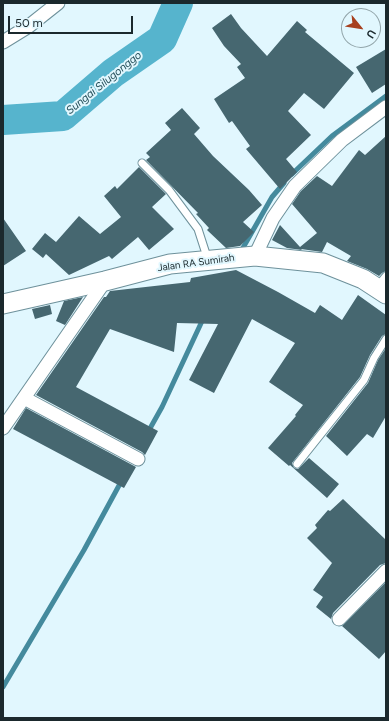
<!DOCTYPE html>
<html>
<head>
<meta charset="utf-8">
<style>
	body { margin:0 }
	#map { position:relative; width:389px; height:721px; overflow:hidden; background:#e1f7fe; font-family:Figtree,sans-serif }
	canvas { display:block }
	.frame { position:absolute; inset:0; border:4px solid #1b292d; pointer-events:none }
	.north { position:absolute; left:341px; top:8px; width:40px; height:40px; box-sizing:border-box; background:#e1f7fe; border:1px solid #92a5aa; border-radius:50%; rotate:120deg; font-size:11px; font-weight:700; line-height:16px; text-align:center; color:#1b292d }
	.north::after { content:''; display:block; margin:auto; width:14px; height:18px; background:#a7401f; clip-path:polygon(50% 0,100% 100%,50% 72%,0 100%) }
	.scale { position:absolute; left:8px; top:16px; width:125px; height:18px; box-sizing:border-box; border:2px solid #1b292d; border-top:0; padding-left:5px; font-size:12px; line-height:14px; white-space:nowrap; color:#1b292d; -webkit-text-stroke:3px #e1f7fe; paint-order:stroke }
</style>
</head>
<body>
<div id="map">
<canvas width="389" height="721"></canvas>
<div class="frame"></div>
<div class="north">U</div>
<div class="scale">50 m</div>
</div>
<script>
const context = document.querySelector('canvas').getContext('2d');
context.lineJoin = 'round';
function trace(path, color, width, dash) { context.strokeStyle = color; context.lineWidth = width; context.lineCap = dash ? 'butt' : 'round'; context.setLineDash(dash || []); context.stroke(path); }
function fillPath(path, color) { context.fillStyle = color; context.fill(path, 'evenodd'); }
function write(font, color, halo, rows, align = 'center') {
  context.font = font + ' Figtree,sans-serif'; context.lineWidth = 4; context.setLineDash([]); context.textBaseline = 'middle'; context.strokeStyle = halo; context.fillStyle = color; for (const [text, x, y, turn = 0] of rows) {
    context.save(); context.translate(x, y); context.rotate((+turn || 0) * Math.PI / 180); context.textAlign = isNaN(turn) ? turn : align; if (halo) context.strokeText(text, 0, 0); context.fillText(text, 0, 0); context.restore();
  }
}
trace(new Path2D(`
	M292,174L332,136L386,96
	M240,253L272,197L284,183
	M148,432L162,407L203,319
	M3,687L84,550L122,480`), '#448a9d', 5);
trace(new Path2D(`
	M3,120L63,116L113,73L162,39L178,3`), '#56b4cd', 30);
fillPath(new Path2D(`
	M231,14L241,28L267,56L297,21L307,30L305,32L354,73L324,109L304,93L288,111L311,135L286,159L297,172L280,189L246,149L250,146L232,121L229,123L214,99L245,78L237,67L241,64L224,46L212,28Z
	M386,49V84L372,93L356,67Z
	M182,108L200,128L194,134L213,156L249,190L262,205L243,222L254,232L240,246L226,248L207,230L209,228L196,214L198,213L146,160L150,157L146,153L171,130L165,123Z
	M386,136V271L382,273L379,276L367,269L347,261L351,256L327,242L322,252L301,249L302,250L287,248L272,240L280,225L300,247L317,233L292,204L301,191L317,176L332,186L359,150L365,155Z
	M139,167L166,194L152,207L174,229L149,250L138,237L112,259L109,256L69,275L46,254L43,258L32,249L45,233L56,242L79,216L100,234L121,217L104,196L115,186L117,189Z
	M3,218L26,251L3,266Z
	M236,270L278,292L315,313L320,305L342,320L358,295L386,315V334L382,336L370,355L360,377L292,463L294,468L298,469L309,458L339,484L327,498L290,465L289,466L268,448L296,416L295,415L303,405L269,382L295,343L252,319L214,393L189,380L218,324L177,323L174,352L110,329L76,387L158,431L145,455L142,452L36,395L104,297H106L110,291L190,282L191,278Z
	M83,297L65,325L56,321L64,301Z
	M50,305L52,314L35,319L32,309Z
	M386,348V416L373,438L367,434L347,456L326,436L368,383L378,360Z
	M26,408L136,467L124,488L13,429Z
	M343,499L386,540V563L380,565L333,613L331,619L316,607L323,597L313,590L332,563L307,538L317,528L315,525L328,510L330,511Z
	M386,582V651L379,659L342,626Z`), '#466770');
const lane = new Path2D(`
	M142,163L169,190L198,229L208,260
	M376,288L386,276
	M297,464L364,380L374,358L386,339`);
const street = new Path2D(`
	M3,42L29,26L58,3
	M255,256L273,218L295,186L342,140L386,107
	M24,398L138,459
	M3,428L105,281
	M339,619L386,571`);
const secondary = new Path2D(`
	M3,304L105,281L170,264L255,256L323,263L363,279L386,294`);
trace(lane, '#6e919b', 9);
trace(street, '#6e919b', 15);
trace(secondary, '#6e919b', 21);
trace(lane, '#fff', 7);
trace(street, '#fff', 13);
trace(secondary, '#fff', 19);
write('10px', '#1b292d', '#e1f7fe', [
	["Jalan RA Sumirah",196,263,-8]
]);
write('italic 11px', '#234d58', '#e1f7fe', [
	["Sungai Silugonggo",104,83,-39]
]);
</script>
</body>
</html>
